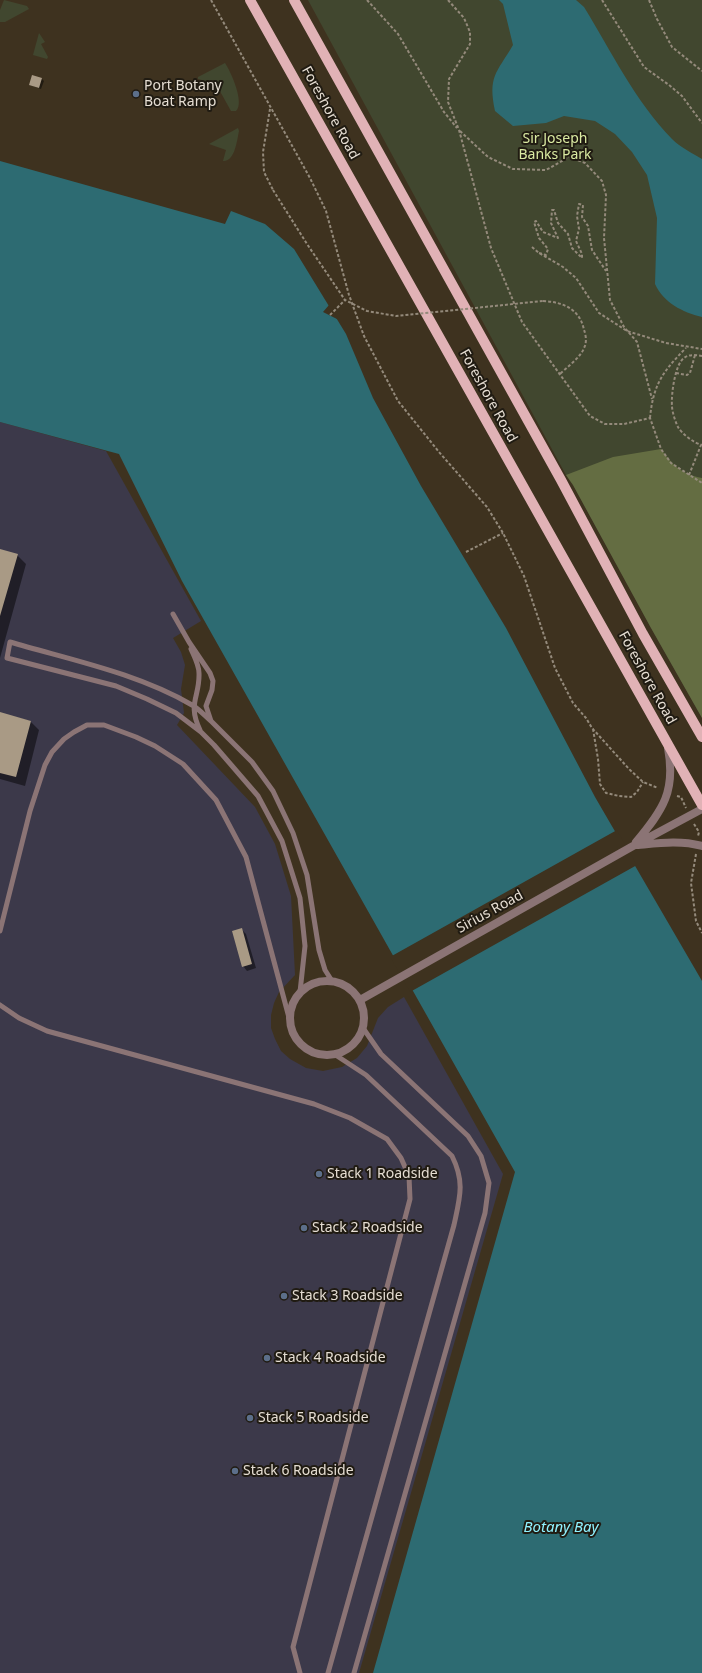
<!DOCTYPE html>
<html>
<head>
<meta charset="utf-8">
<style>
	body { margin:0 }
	canvas { display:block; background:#3e321f }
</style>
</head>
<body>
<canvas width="702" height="1673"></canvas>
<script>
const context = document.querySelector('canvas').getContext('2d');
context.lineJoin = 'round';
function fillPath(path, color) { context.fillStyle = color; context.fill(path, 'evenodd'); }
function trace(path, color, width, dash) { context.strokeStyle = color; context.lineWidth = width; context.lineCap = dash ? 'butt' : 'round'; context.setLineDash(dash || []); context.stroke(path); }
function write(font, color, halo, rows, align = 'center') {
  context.font = font + ' "Noto Sans",sans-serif'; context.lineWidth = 4; context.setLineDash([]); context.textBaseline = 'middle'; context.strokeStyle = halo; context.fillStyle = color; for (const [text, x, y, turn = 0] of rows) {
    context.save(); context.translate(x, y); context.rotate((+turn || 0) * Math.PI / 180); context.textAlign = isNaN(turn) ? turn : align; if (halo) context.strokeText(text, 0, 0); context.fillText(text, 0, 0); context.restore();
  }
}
fillPath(new Path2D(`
	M0,422L106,451L201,621L173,638L181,652L185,665L181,689L184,713L177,725L255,807L275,844L291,896L295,975L279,992L274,1003L271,1015V1028L275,1039L281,1051L290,1059L306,1068L323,1071L342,1067L357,1058L367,1046L378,1018L388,1007L404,997L503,1174L359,1673H0Z`), '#3c394a');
fillPath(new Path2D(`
	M4,0L27,6L29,9L5,22H0V10Z
	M308,0H702V718L651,628L573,485L566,475Z
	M39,33L45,42L41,44L48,57L47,59L33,55Z
	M225,63C231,72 245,103 236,111H231L216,84L198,79V77Z
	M238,128L239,131C237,140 235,162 223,161L226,150L209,144Z`), '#41472f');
fillPath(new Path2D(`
	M661,449C673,465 681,474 702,478V718L651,628L573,485L566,475L613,457Z`), '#646d42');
fillPath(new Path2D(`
	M499,0H576L584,7C611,51 635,101 672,139C680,147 692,153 702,159V317C682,312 664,303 655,284L657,218L647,175L632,152L615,134L595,121L564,116L546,123L513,126L495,111C488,76 496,74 513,45L503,4Z
	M0,161L225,224L231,211L265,224L294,249L346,334L373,398L421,486L506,628L595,797L702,981V1673H373L515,1172L182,581L119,454L0,422Z`), '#2d6b72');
fillPath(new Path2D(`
	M329,305L338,318L337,319L323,312Z
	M617,830L637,865L410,992L390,957Z`), '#3e321f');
fillPath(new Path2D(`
	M42,79L44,81L41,89L30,85Z
	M0,550L17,555L26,564L0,658Z
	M0,713L30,721L39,730L25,786L0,779Z
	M242,930L246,934L256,968L247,971L243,966Z`), '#0007');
fillPath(new Path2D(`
	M32,75L42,78L39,88L29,85Z
	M0,549L18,554L0,616Z
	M0,712L31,721L16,777L0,773Z
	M242,928L252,964L242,967L232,931Z`), '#a99a85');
trace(new Path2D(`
	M211,0L310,178L326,211L349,295L364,336L398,401L439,452L487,507L503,533L524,576L555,668L573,703L586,718L592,728L629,769L643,782L658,788
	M367,0L398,34L444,112L457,128
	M448,0L464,18L470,32V44L449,79L448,102L459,130L491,248L522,322L590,416L605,424H624L650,418L661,449L671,463L702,483
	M602,0L644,67L669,85L682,96L702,123
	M649,0L657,19L672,47L702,71
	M270,109L263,152L264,172L273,190
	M460,131L488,157L513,169L546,170L569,157L585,163L602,181L606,195L604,238L610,300L624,327L637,342L652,399
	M532,247L539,253L563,267L576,278L599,313L627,331L666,343L702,349
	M539,253L546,255L548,249L539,238L534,222L536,221L543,232L558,238L551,223L552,210H554L558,223L568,234L572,248L582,258V254L576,241L579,229L577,216L579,204L583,205L582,217L588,226L592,250L606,271
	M543,301C563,302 580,309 584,330C586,335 587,343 584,348C581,357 566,368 559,375
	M330,315L345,300
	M702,356C696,355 689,354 684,358C675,364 671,395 672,406C672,411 675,421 678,427C682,434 694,443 702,445
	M676,373L687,375L690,373L695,355
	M650,418C653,385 663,371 686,348
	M689,475L701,445
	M466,552L503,533
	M593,729L598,759L600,784L606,793L619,796L631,797L637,792L643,782
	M677,796L681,797L686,808
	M694,824L699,832L698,836
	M696,854L691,883L696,921L702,933`), '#948a7b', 2, [3, 2]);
trace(new Path2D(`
	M173,614L189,642L210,673L213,681L212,690L206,706L211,721L252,762L273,791L293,833L307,875L319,950L325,970L332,981
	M191,649C194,656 199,665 199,673C200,697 187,703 200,730
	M211,721C205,716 199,709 192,705C137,673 71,660 10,642L7,658L116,686L147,699L176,713L201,732L214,745L258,796L282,841L300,898L305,946L300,992
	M0,931L30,811L45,765L52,752L64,739L74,732L87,725H104L136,737L155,746L183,764L216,800L246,857L291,1025
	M0,1005L19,1018L47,1031L314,1104L350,1118L387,1139L401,1158L409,1176L410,1199L293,1647L300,1673
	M328,1673L454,1225C460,1197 465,1182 452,1156L366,1075L334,1054
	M354,1673L479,1234L485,1213L489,1183L481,1156L468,1136L381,1054L363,1028`), '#8b7475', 5);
trace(new Path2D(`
	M636,842C663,810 676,791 668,748
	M638,845C659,843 681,840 702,846
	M290 1018a37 37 0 1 1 74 0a37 37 0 1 1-74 0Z
	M360,1000L633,846L702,809`), '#8b7475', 8);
trace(new Path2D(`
	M250,0L702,805
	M294,0L561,480L643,634L702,737`), '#e1b2b6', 10);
trace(new Path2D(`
	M273,190L307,244L345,300L367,311L396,316L543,301`), '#948a7b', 2, [3, 2]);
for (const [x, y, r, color] of [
	[136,94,4,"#5c6f8a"],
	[319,1174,4,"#5c6f8a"],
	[304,1228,4,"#5c6f8a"],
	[284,1296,4,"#5c6f8a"],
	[267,1358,4,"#5c6f8a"],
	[250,1418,4,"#5c6f8a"],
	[235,1471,4,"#5c6f8a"]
]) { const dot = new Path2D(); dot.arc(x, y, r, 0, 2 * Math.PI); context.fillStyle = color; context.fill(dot); trace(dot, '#201b12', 1.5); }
write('14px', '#e6ded3', '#201b12', [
	["Port Botany",144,86],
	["Boat Ramp",144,102],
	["Stack 1 Roadside",327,1174],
	["Stack 2 Roadside",312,1228],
	["Stack 3 Roadside",292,1296],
	["Stack 4 Roadside",275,1358],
	["Stack 5 Roadside",258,1418],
	["Stack 6 Roadside",243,1471]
], 'left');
write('14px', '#e6ded3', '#201b12', [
	["Foreshore Road",330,113,61],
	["Foreshore Road",488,396,61],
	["Foreshore Road",647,678,61],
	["Sirius Road",490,912,-29]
]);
write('14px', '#daeaa2', '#201b12', [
	["Sir Joseph",555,139],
	["Banks Park",555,155]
]);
write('italic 15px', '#90f2ff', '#201b12', [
	["Botany Bay",561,1528]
]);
</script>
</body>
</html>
